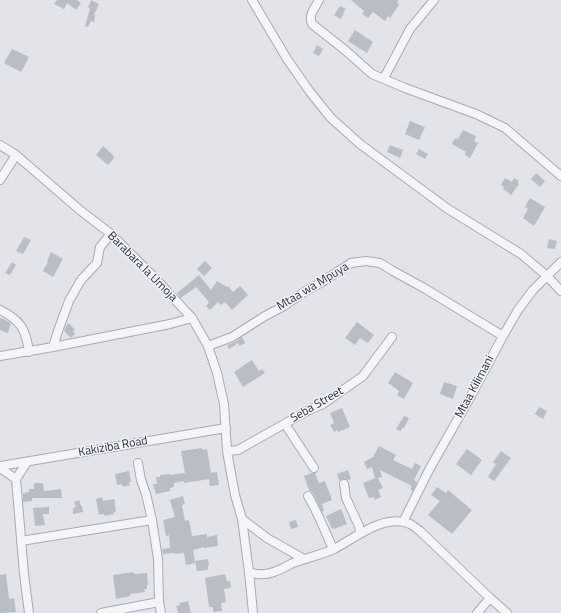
<!DOCTYPE html>
<html>
<head>
<meta charset="utf-8">
<style>
	body { margin:0 }
	canvas { display:block; background:#e1e4e9 }
</style>
</head>
<body>
<canvas width="561" height="613"></canvas>
<script>
const context = document.querySelector('canvas').getContext('2d');
context.lineJoin = 'round';
function fillPath(path, color) { context.fillStyle = color; context.fill(path, 'evenodd'); }
function trace(path, color, width, dash) { context.strokeStyle = color; context.lineWidth = width; context.lineCap = dash ? 'butt' : 'round'; context.setLineDash(dash || []); context.stroke(path); }
function write(font, color, halo, rows, align = 'center') {
  context.font = font + ' "Titillium Web",sans-serif'; context.lineWidth = 3; context.setLineDash([]); context.textBaseline = 'middle'; context.strokeStyle = halo; context.fillStyle = color; for (const [text, x, y, turn = 0] of rows) {
    context.save(); context.translate(x, y); context.rotate((+turn || 0) * Math.PI / 180); context.textAlign = isNaN(turn) ? turn : align; if (halo) context.strokeText(text, 0, 0); context.fillText(text, 0, 0); context.restore();
  }
}
fillPath(new Path2D(`
	M57,0H77L81,3L76,10L67,3L64,9L54,4Z
	M91,0L99,4L94,15H95L94,22L91,21L88,27L85,26L90,9L88,7Z
	M351,0H399L397,2L399,5L390,18L388,16L385,21L373,12L368,18L362,14L364,11Z
	M340,6L346,9L343,13L344,14L340,19L334,15Z
	M355,30L373,42L367,53L348,41Z
	M317,45L323,49L319,56L313,53Z
	M12,49L29,57L21,72L4,63Z
	M410,121L425,127L419,140L405,134Z
	M463,130L476,136L474,141L478,143L470,158L465,155L466,152L452,144L455,138L458,139Z
	M390,145L403,150L400,158L387,152Z
	M103,146L114,156L113,157L114,158L108,165L96,155Z
	M419,149L428,154L425,159L416,154Z
	M536,173L545,181L540,187L531,179Z
	M505,178L512,182L514,178L519,181L517,183L519,184L511,195L503,189L504,187L501,185Z
	M530,198L545,207L534,226L523,218L528,209L525,207Z
	M24,237L31,240L23,254L16,251Z
	M549,239L557,241L555,249L547,248Z
	M51,252L63,259L53,277L43,271L48,262L47,261Z
	M205,261L212,268L204,276L197,269Z
	M12,262L16,265L10,275L5,273Z
	M199,275L211,290L217,281L227,287L228,286L233,292L240,286L248,295L232,310L225,302L221,305L218,302L210,310L206,306L209,302L196,287L181,298L177,293Z
	M0,318L6,320L11,323L8,333L0,330Z
	M357,322L374,335L368,343L360,338L355,345L345,338Z
	M69,323L75,330L73,331L75,334L71,338L64,331L66,326Z
	M242,337L245,343L240,346L238,343L229,349L227,345L235,342Z
	M252,360L259,371L262,369L265,373L243,387L234,372Z
	M395,372L413,383L404,399L397,395L399,391L388,383Z
	M444,382L457,386L453,399L440,394Z
	M539,407L547,411L543,419L535,414Z
	M342,408L350,427L338,432L337,430L334,432L330,425L334,423L330,413Z
	M404,416L409,418L404,428L403,427L401,431L396,429Z
	M379,446L396,455L393,460L412,469L415,463L421,466L414,480L417,482L413,491L410,489L412,486L380,470L382,477L378,478L383,488L378,490L381,497L375,500L374,497L369,498L363,483L375,478L372,467L367,469L364,462L373,457Z
	M202,448V450L207,449L211,473L217,472L219,485L210,486L209,479L184,483V481L174,483V487L170,488V491L156,494L153,484H157L156,477H160V475L170,474V475L185,473L181,451Z
	M467,449L482,460L471,475L456,464Z
	M501,451L511,458L494,481L488,477L496,464L493,462Z
	M348,470L351,479L348,480L343,479L339,481L337,474Z
	M129,471L131,482H129L130,485L123,487L122,484L117,485L115,474Z
	M312,473H315L319,483L325,481L332,500L322,504L324,511L322,512L313,493L309,490L304,476Z
	M34,483H43L44,491L61,489L62,498H32V501L23,502V493L29,492V489H34Z
	M437,487L446,493L448,490L472,510L452,534L428,515L440,501L431,495Z
	M183,496L185,504L182,505L185,521L189,520L192,536L207,534V537L217,535L218,546L204,548V547L193,550L195,563L186,565L184,553L175,554V553L163,554L162,549L170,548L169,535L166,536L163,520L175,517L170,500Z
	M102,497L103,501L114,499L116,511L114,512V514L105,516L104,514L99,515L96,499Z
	M79,500L81,506H82L83,512L73,514V508L76,507L74,502Z
	M49,507V514H43L45,525L35,526L33,508Z
	M341,509L347,524L334,529L333,528L332,529L326,516Z
	M296,520L298,527L291,529L289,522Z
	M208,559L209,566H208V570L197,571L195,561Z
	M133,572L134,574L147,573L148,585H147V589H144L145,592L130,594V596L116,599L113,575Z
	M6,574L9,599L14,598L16,612L0,613V575Z
	M225,574L227,582L230,581L231,588L224,589L226,602L221,603L222,611L213,612V607H209L205,578Z
	M188,601L191,613H178L176,606L180,605L179,603Z`), '#b9bec6');
const street = new Path2D(`
	M252,0L287,59L310,92L331,118L360,144L448,209L521,254L547,276L561,291
	M319,0C315,8 308,15 312,24L345,50L372,74L405,88L476,114L505,128L561,176
	M384,78L410,29L434,0
	M0,145L16,155L81,211L111,234L153,276L192,318L208,346L217,373L224,404L227,451L235,495L242,519L249,572L253,613
	M0,180L16,155
	M0,310C21,320 26,330 29,352
	M208,346L232,337L265,316L284,306L304,292L322,282L351,263L366,261L380,263L393,271L424,288L503,336
	M53,347L58,331L69,301L81,280L97,263L100,247L111,234
	M0,356L53,347L170,324L192,318
	M285,424L306,456L314,468
	M227,451L238,450L309,410L323,404L356,381L363,376L392,337
	M27,462L16,479L24,574L29,613
	M138,463L141,480L146,494L152,520L158,559L159,602L161,613
	M0,466L226,428
	M0,468L16,479
	M344,484L346,498L359,526L360,533
	M308,496C318,513 325,531 333,549
	M242,519L267,538L304,559
	M403,522L430,468L472,394L503,336L518,310L533,290L561,262
	M21,541L152,520
	M249,572C252,573 255,574 258,574C270,576 283,568 293,563C306,558 321,555 334,549C355,538 385,513 410,524C414,526 417,529 420,531L490,598L507,613
	M101,613L159,602
	M477,613L490,598`);
trace(street, '#a6abb3', 10);
trace(street, '#f4f5f8', 8);
write('12px', '#2a3240', '#f1f3f7', [
	["Barabara la Umoja",142,267,45],
	["Mtaa wa Mpuya",313,287,-31],
	["Mtaa Kilimani",475,387,-62],
	["Seba Street",317,405,-30],
	["Kakiziba Road",113,447,-10]
]);
</script>
</body>
</html>
